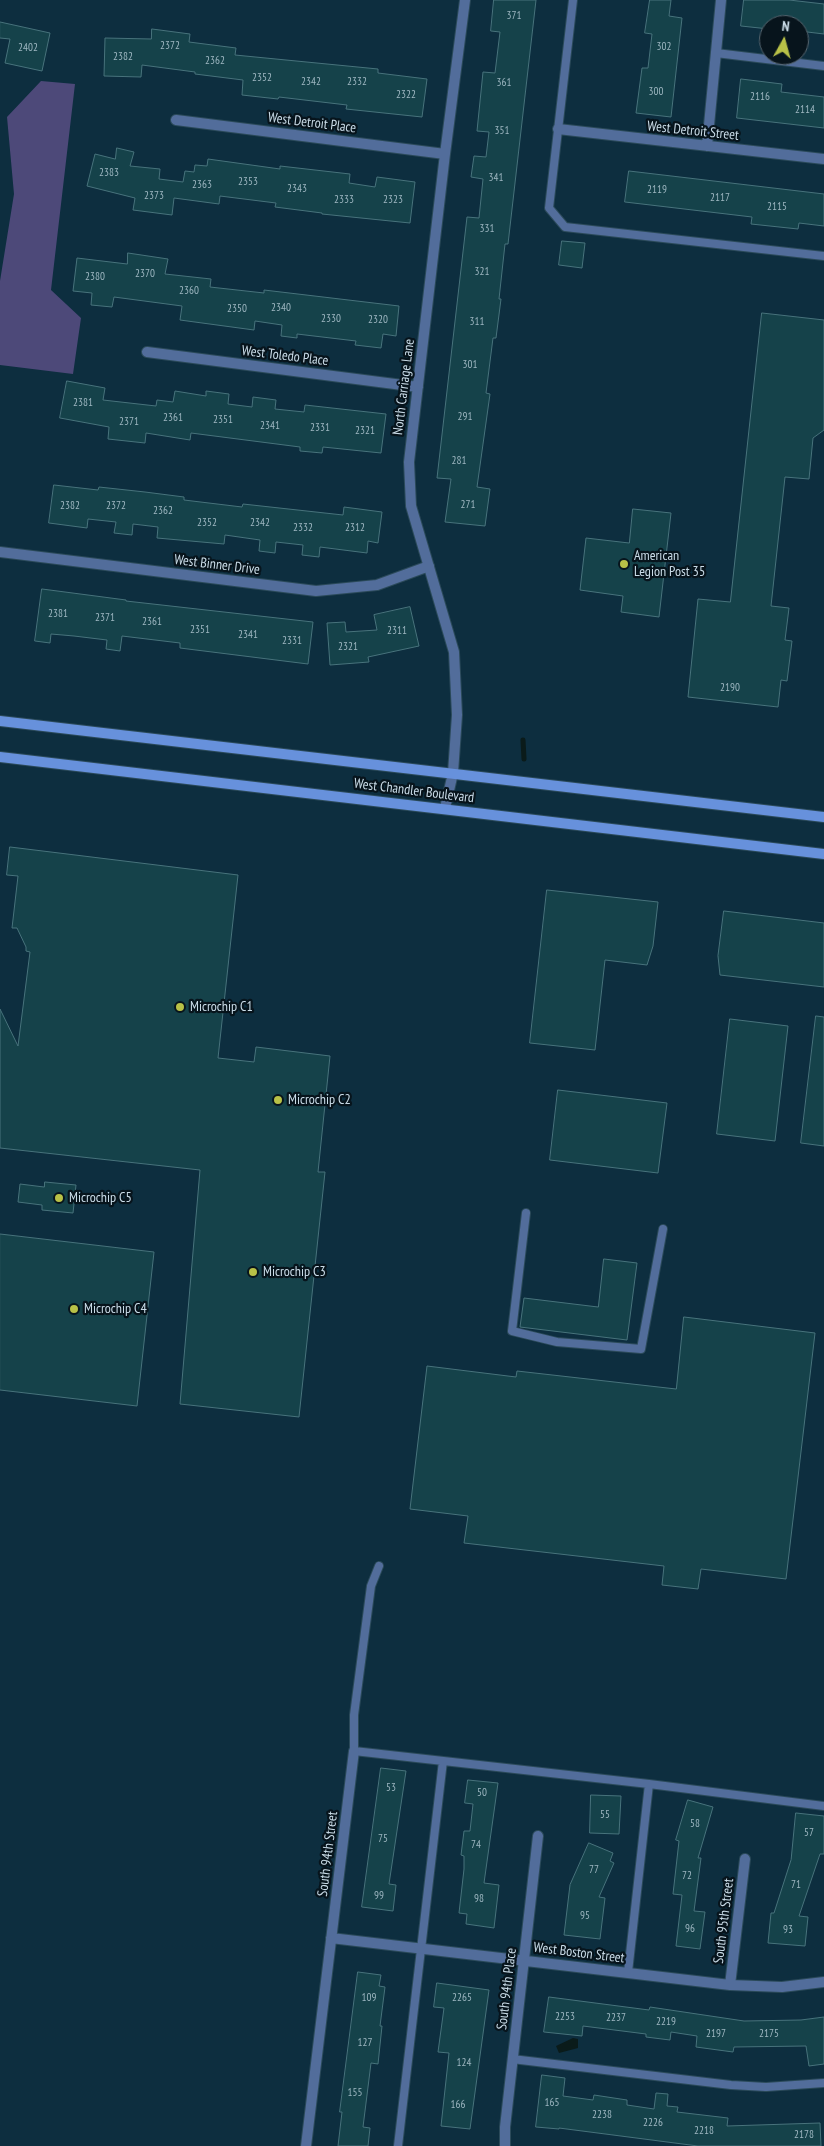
<!DOCTYPE html>
<html>
<head>
<meta charset="utf-8">
<style>
	body { margin:0 }
	#map { position:relative; width:824px; height:2146px; overflow:hidden; background:#0d2e3f; font-family:"PT Sans Narrow",sans-serif }
	canvas { display:block }
	.north { position:absolute; left:759px; top:15px; width:50px; height:50px; box-sizing:border-box; background:#07141c; border:1px solid #55646e; border-radius:50%; rotate:7deg; font-size:14px; font-weight:700; line-height:20px; text-align:center; color:#cadce8 }
	.north::after { content:''; display:block; margin:auto; width:18px; height:22px; background:#b8c147; clip-path:polygon(50% 0,100% 100%,50% 72%,0 100%) }
</style>
</head>
<body>
<div id="map">
<canvas width="824" height="2146"></canvas>
<div class="north">N</div>
</div>
<script>
const context = document.querySelector('canvas').getContext('2d');
context.lineJoin = 'round';
function fillPath(path, color) { context.fillStyle = color; context.fill(path, 'evenodd'); }
function trace(path, color, width, dash) { context.strokeStyle = color; context.lineWidth = width; context.lineCap = dash ? 'butt' : 'round'; context.setLineDash(dash || []); context.stroke(path); }
function write(font, color, halo, rows, align = 'center') {
  context.font = font + ' "PT Sans Narrow",sans-serif'; context.lineWidth = 4.5; context.setLineDash([]); context.textBaseline = 'middle'; context.strokeStyle = halo; context.fillStyle = color; for (const [text, x, y, turn = 0] of rows) {
    context.save(); context.translate(x, y); context.rotate((+turn || 0) * Math.PI / 180); context.textAlign = isNaN(turn) ? turn : align; if (halo) context.strokeText(text, 0, 0); context.fillText(text, 0, 0); context.restore();
  }
}
fillPath(new Path2D(`
	M41,81L75,84L51,290L81,318L73,374L0,365V281L14,194L7,117Z`), '#4d4979');
fillPath(new Path2D(`
	M573,2038L578,2039V2048L559,2053L556,2046Z`), '#0a1b1a');
trace(new Path2D(`
	M523,740L524,759`), '#0a1b1a', 5);
const building = new Path2D(`
	M494,0H536L508,244H505L499,299H501L496,338H493L486,393L490,394L477,487L490,489L485,526L445,522L451,479L437,478L467,217L479,218L483,179L471,177L474,156L486,157L489,132L477,131L483,72L495,73L500,32L491,31Z
	M650,0H671L669,16L682,18L671,117L636,113L642,68H648L652,34L645,33Z
	M744,0H789L824,4V34L799,31V25H769V29L741,26Z
	M0,22L50,33L42,71L5,63L10,39L0,38Z
	M152,29L190,34L189,42L236,48L235,55L378,69V73L427,79L422,117L346,109L347,105L279,97L278,99L242,95L243,80L195,74V72L142,65L141,77L104,76L105,38L151,39Z
	M741,79L782,84L781,92L824,97V128L737,118Z
	M117,148L134,152L130,166L160,169L159,179L183,182L185,171L194,172L195,165L207,166L208,159L280,169V166L350,174L349,183L375,187L377,177L415,182L410,223L322,214V213L275,207L276,203L220,196L219,204L174,198L172,215L133,210L135,198L87,186L95,154L115,159Z
	M629,171L824,194V226L799,223L798,229L751,224L752,217L625,202Z
	M562,241L585,243L582,268L559,265Z
	M128,253L168,259L165,274L211,279L210,287L264,293V290L399,306L396,336L383,334L381,348L355,345L356,341L297,334V338L281,336L282,325L255,321L254,330L180,320L182,306L114,297L112,307L91,305L92,293L73,291L77,258L127,264Z
	M762,313L824,320V430L813,438L809,479L785,477L771,606L789,608L785,640L792,641L787,681L781,680L778,707L688,697L698,599L730,602Z
	M67,381L105,388L103,400L156,406L157,400L173,402L175,391L206,396V391L229,394L228,404L252,407L253,397L276,400L275,409L304,412L305,405L386,414L381,453L323,447L322,453L300,451V447L191,433L190,440L146,433L145,443L108,439L109,427L60,418Z
	M54,485L98,490L99,487L145,492L184,497V500L242,507L243,504L343,515L344,507L382,512L378,543L368,541L367,553L320,547L319,557L302,555L303,545L276,542L275,553L259,551L260,540L225,535L224,544L157,538L158,527L133,524L132,535L114,533L116,522L88,519L87,528L49,523Z
	M633,509L671,513L659,617L621,612L623,596L580,590L586,538L629,543Z
	M42,589L126,600V601L313,622L308,664L180,648V643L122,636L120,651L106,649L107,640L74,636L51,634L50,643L35,641Z
	M410,607L419,646L368,657L369,662L330,665L327,623L345,622L346,632L377,630L374,615Z
	M10,847L238,875L218,1058L254,1062L256,1047L330,1056L318,1172H325L299,1417L180,1404L200,1170L0,1148V1009L18,1046L30,952L26,951V947L17,928H12L18,876L7,875Z
	M547,890L658,902L653,946L647,965L605,960L595,1050L530,1043Z
	M724,911L824,923V987L720,975L718,956Z
	M816,1016L824,1017V1146L801,1143Z
	M730,1019L788,1026L775,1141L717,1134Z
	M558,1090L667,1103L658,1173L550,1160Z
	M45,1182L76,1185L73,1213L42,1210V1205L18,1202L20,1184L44,1187Z
	M0,1234L154,1252L137,1406L0,1390Z
	M604,1259L637,1263L627,1340L520,1327L524,1298L598,1307Z
	M684,1317L815,1333L786,1579L701,1569L698,1589L662,1585L664,1566L464,1543L468,1516L410,1509L427,1366L516,1377L517,1371L676,1389Z
	M381,1768L406,1771L389,1884L396,1885L393,1911L362,1907Z
	M468,1780L498,1783L484,1883L499,1885L494,1928L466,1924L467,1914L459,1913L464,1869V1856L461,1855L464,1831H470L473,1804L465,1803Z
	M591,1795L621,1796L619,1834L590,1833Z
	M688,1800L713,1807L698,1858H701L694,1911L705,1912L700,1949L676,1946L682,1895L673,1894L679,1841L676,1840Z
	M796,1813L824,1816V1854H820L799,1916L808,1917L805,1946L768,1943L771,1913H774L791,1860Z
	M589,1843L613,1853L610,1861L614,1863L599,1897L605,1898L600,1939L564,1935L570,1885Z
	M358,1972L381,1975L379,1986L385,1987L380,2026H382L378,2064L371,2063L363,2127L370,2128L368,2146H338L342,2112H340Z
	M437,1983L489,1990L470,2129L441,2126L449,2053L438,2052L444,2008L434,2007Z
	M549,1997L649,2010L650,2007L744,2021L801,2020L824,2017V2064L809,2066L806,2046L734,2047L733,2052L696,2047L697,2036L671,2032L670,2040L646,2037V2034L583,2026L582,2036L544,2032Z
	M542,2075L565,2078L563,2096L593,2100L594,2095L627,2100V2105L654,2109L656,2093L668,2094L667,2106L678,2107L677,2112L728,2118L727,2126L820,2123L821,2146H698L559,2128V2129L536,2127Z`);
fillPath(building, '#15424a');
trace(building, '#48737c', 1);
const service = new Path2D(`
	M573,0L549,208L565,227L824,256
	M716,53L824,66
	M526,1213L512,1331L557,1342L641,1349L663,1229
	M379,1566L371,1586L354,1715V1751L649,1784L824,1806
	M628,1972L649,1784
	M512,2059L731,2085L766,2087L824,2083
	M398,2146L443,1761`);
const minor = new Path2D(`
	M176,120L445,154
	M558,129L824,159
	M707,146L721,0
	M147,352L418,387
	M0,552L316,591L377,585L429,566
	M445,808L453,773L457,715L454,652L411,506L409,462L445,154L465,0
	M331,1938L730,1985L782,1987L824,1982
	M730,1985L745,1859
	M306,2146L354,1751
	M505,2146V2127L538,1836`);
const secondary = new Path2D(`
	M0,721L824,817
	M0,757L824,854`);
trace(service, '#2b4a5a', 10);
trace(minor, '#2b4a5a', 12);
trace(secondary, '#2b4a5a', 12);
trace(service, '#526d9b', 8);
trace(minor, '#526d9b', 10);
trace(secondary, '#6791dc', 10);
for (const [x, y, r, color] of [
	[624,564,5,"#b8c147"],
	[180,1007,5,"#b8c147"],
	[278,1100,5,"#b8c147"],
	[59,1198,5,"#b8c147"],
	[253,1272,5,"#b8c147"],
	[74,1309,5,"#b8c147"]
]) { const dot = new Path2D(); dot.arc(x, y, r, 0, 2 * Math.PI); context.fillStyle = color; context.fill(dot); trace(dot, '#07141c', 2); }
write('11px', '#9db6c0', null, [
	["371",514,16],
	["2372",170,46],
	["302",664,47],
	["2402",28,48],
	["2382",123,57],
	["2362",215,61],
	["2352",262,78],
	["2342",311,82],
	["2332",357,82],
	["361",504,83],
	["300",656,92],
	["2322",406,95],
	["2116",760,97],
	["2114",805,110],
	["351",502,131],
	["2383",109,173],
	["341",496,178],
	["2353",248,182],
	["2363",202,185],
	["2343",297,189],
	["2119",657,190],
	["2373",154,196],
	["2117",720,198],
	["2333",344,200],
	["2323",393,200],
	["2115",777,207],
	["331",487,229],
	["321",482,272],
	["2370",145,274],
	["2380",95,277],
	["2360",189,291],
	["2340",281,308],
	["2350",237,309],
	["2330",331,319],
	["2320",378,320],
	["311",477,322],
	["301",470,365],
	["2381",83,403],
	["291",465,417],
	["2361",173,418],
	["2351",223,420],
	["2371",129,422],
	["2341",270,426],
	["2331",320,428],
	["2321",365,431],
	["281",459,461],
	["271",468,505],
	["2382",70,506],
	["2372",116,506],
	["2362",163,511],
	["2352",207,523],
	["2342",260,523],
	["2332",303,528],
	["2312",355,528],
	["2381",58,614],
	["2371",105,618],
	["2361",152,622],
	["2351",200,630],
	["2311",397,631],
	["2341",248,635],
	["2331",292,641],
	["2321",348,647],
	["2190",730,688],
	["53",391,1788],
	["50",482,1793],
	["55",605,1815],
	["58",695,1824],
	["57",809,1833],
	["75",383,1839],
	["74",476,1845],
	["77",594,1870],
	["72",687,1876],
	["71",796,1885],
	["99",379,1896],
	["98",479,1899],
	["95",585,1916],
	["96",690,1929],
	["93",788,1930],
	["109",369,1998],
	["2265",462,1998],
	["2253",565,2017],
	["2237",616,2018],
	["2219",666,2022],
	["2197",716,2034],
	["2175",769,2034],
	["127",365,2043],
	["124",464,2063],
	["155",355,2093],
	["165",552,2103],
	["166",458,2105],
	["2238",602,2115],
	["2226",653,2123],
	["2218",704,2131],
	["2178",804,2135]
]);
write('14px', '#cadce8', '#07141c', [
	["West Detroit Place",312,123,7],
	["West Detroit Street",693,131,6],
	["West Toledo Place",285,356,7],
	["North Carriage Lane",404,387,-83],
	["West Binner Drive",217,565,7],
	["West Chandler Boulevard",414,791,7],
	["South 94th Street",328,1854,-83],
	["South 95th Street",724,1921,-83],
	["West Boston Street",579,1953,7],
	["South 94th Place",507,1989,-83]
]);
write('14px', '#cadce8', '#07141c', [
	["American",634,556],
	["Legion Post 35",634,572],
	["Microchip C1",190,1007],
	["Microchip C2",288,1100],
	["Microchip C5",69,1198],
	["Microchip C3",263,1272],
	["Microchip C4",84,1309]
], 'left');
</script>
</body>
</html>
